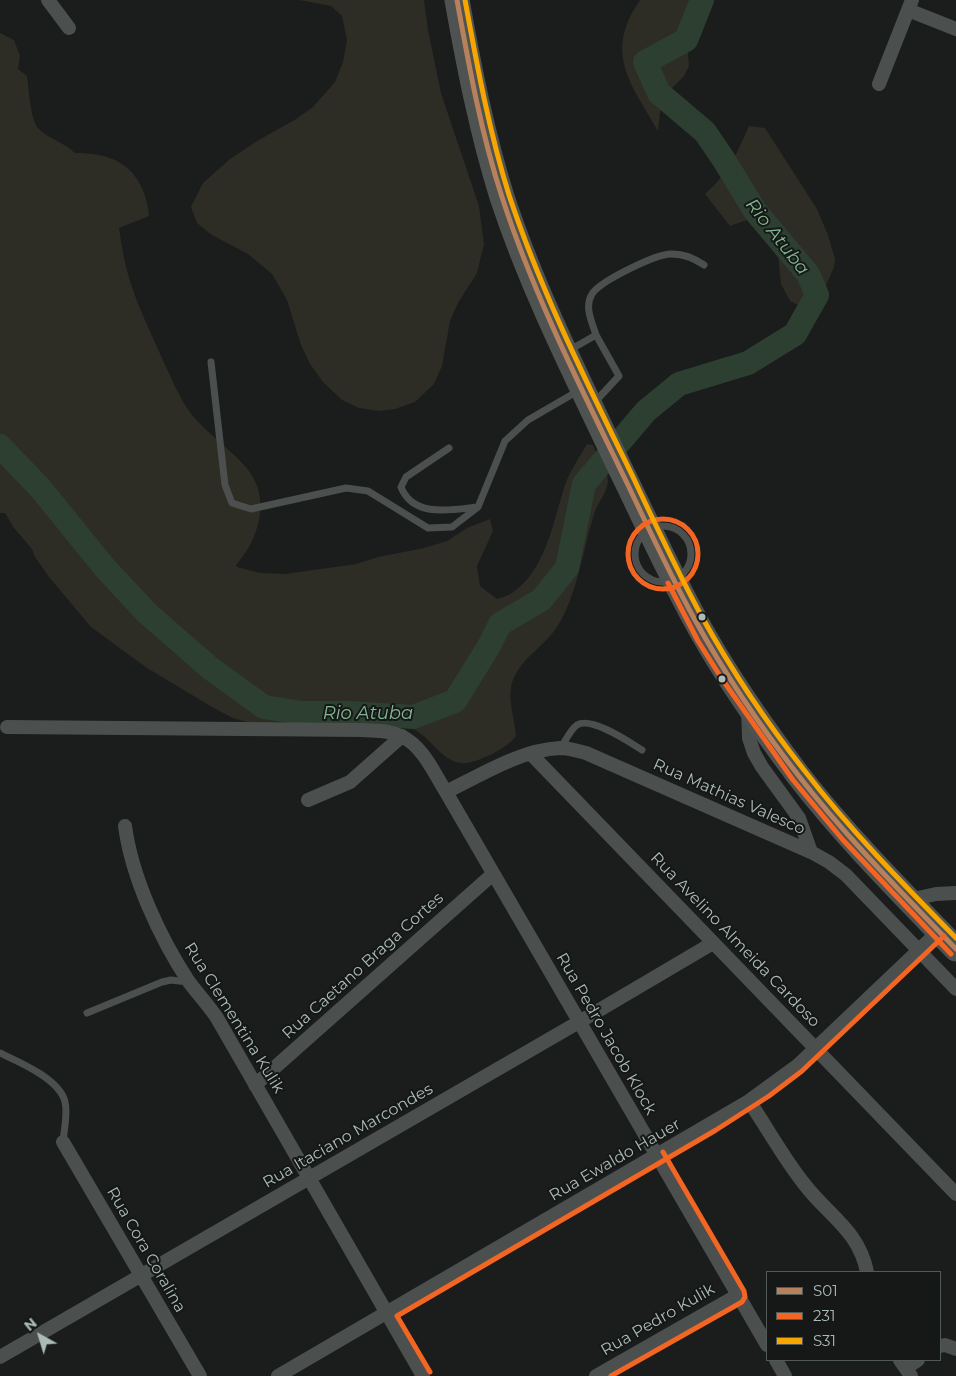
<!DOCTYPE html>
<html>
<head>
<meta charset="utf-8">
<style>
	body { margin:0 }
	#map { position:relative; width:956px; height:1376px; overflow:hidden; background:#1b1c1c; font-family:Montserrat,sans-serif }
	canvas { display:block }
	.legend { position:absolute; left:766px; top:1271px; width:175px; height:90px; box-sizing:border-box; background:#151817; border:1px solid #515a56; margin:0; padding:6px 9px; list-style:none; font-size:15px; color:#acbcb4 }
	.legend li { display:flex; align-items:center; gap:10px; height:25px }
	.legend b { width:25px; border:1px solid #515a56 }
	.north { position:absolute; left:15px; top:1311px; width:50px; height:50px; -webkit-text-stroke:4px #151817; paint-order:stroke; rotate:321deg; font-size:14px; font-weight:700; line-height:20px; text-align:center; color:#acbcb4 }
	.north::after { content:''; display:block; margin:auto; width:18px; height:22px; background:#acbcb4; clip-path:polygon(50% 0,100% 100%,50% 72%,0 100%) }
</style>
</head>
<body>
<div id="map">
<canvas width="956" height="1376"></canvas>
<ul class="legend">
<li><b style="height:6px;background:#b6815c"></b>S01</li>
<li><b style="height:6px;background:#f26522"></b>231</li>
<li><b style="height:6px;background:#f7a600"></b>S31</li>
</ul>
<div class="north">N</div>
</div>
<script>
const context = document.querySelector('canvas').getContext('2d');
context.lineJoin = 'round';
function fillPath(path, color) { context.fillStyle = color; context.fill(path, 'evenodd'); }
function trace(path, color, width, dash) { context.strokeStyle = color; context.lineWidth = width; context.lineCap = dash ? 'butt' : 'round'; context.setLineDash(dash || []); context.stroke(path); }
function write(font, color, halo, rows, align = 'center') {
  context.font = font + ' Montserrat,sans-serif'; context.lineWidth = 4; context.setLineDash([]); context.textBaseline = 'middle'; context.strokeStyle = halo; context.fillStyle = color; for (const [text, x, y, turn = 0] of rows) {
    context.save(); context.translate(x, y); context.rotate((+turn || 0) * Math.PI / 180); context.textAlign = isNaN(turn) ? turn : align; if (halo) context.strokeText(text, 0, 0); context.fillText(text, 0, 0); context.restore();
  }
}
fillPath(new Path2D(`
	M299,0H424L428,30L441,93L479,206L484,244L477,273L458,303L450,321L442,366L434,384L415,402L395,409L379,411L359,408L342,400L323,382L310,364L301,345L287,300L272,274L248,254L212,235L197,223L191,207L203,183L230,159L257,141L296,119L313,107L335,82L343,62L347,40L342,16L331,6Z
	M640,0H702L691,9L685,18L689,66L684,76L667,93L661,104L658,131C631,84 603,53 640,0Z
	M0,33L14,40L20,56L18,69L27,76C29,88 30,120 39,129C48,138 65,143 75,153C107,153 132,161 144,193C147,200 148,208 149,216L119,228C122,247 125,266 131,284C139,309 151,333 162,358C171,377 179,398 192,415C208,435 247,461 255,481C268,509 256,543 236,565L237,567L260,573L285,574L356,564L378,557L424,548L447,541L467,528L490,519L493,531L477,566L480,586L497,599C502,597 508,596 512,593C545,571 553,523 564,488C569,472 579,458 587,444L593,445C596,453 608,472 608,480C608,491 599,501 595,511C583,548 577,599 555,630C542,648 518,661 512,683C507,700 515,719 516,736C510,747 473,766 460,763C438,759 429,732 407,727C398,724 386,725 377,724C335,721 292,723 250,723L233,718L212,707L147,668L91,627L49,577L35,557L32,549L14,528L5,513H0Z
	M749,126L765,128L817,209L828,235L835,259L834,267L821,297L804,308L790,301L781,284L778,255L768,231L759,223L747,220L730,226L705,194C729,173 736,155 749,126Z`), '#2d2c25');
trace(new Path2D(`
	M0,446L41,489L105,568L147,613L210,668L264,707L302,713H349L413,717L455,701L489,646L500,624L541,600L567,568L584,484L646,411L679,384L748,363L795,334L817,295L808,274L755,211L724,160L705,132L659,93L645,62L686,40L702,0`), '#2d3f31', 24);
trace(new Path2D(`
	M596,335C592,322 584,307 592,294C600,281 656,254 671,254C685,254 693,258 704,265
	M568,351L596,335L619,376L594,403
	M211,362L225,485L232,503L251,509L346,488L368,491L428,528L452,527L478,507L505,441L528,420L578,391
	M449,448L406,477L401,487C413,518 451,510 477,507
	M635 554a28 28 0 1 1 56 0a28 28 0 1 1-56 0Z
	M561,748C566,740 570,730 577,725C591,716 629,742 642,750
	M87,1013L162,982L171,980L188,982
	M0,1053C19,1062 60,1079 65,1102C68,1114 64,1129 63,1142`), '#4b4f4d', 7);
trace(new Path2D(`
	M48,0L69,28
	M908,10L956,29
	M879,84L912,0
	M748,710L749,738L754,753L762,767L799,818L811,852
	M7,727L362,730C375,731 389,730 401,736C423,746 434,773 446,792L767,1345
	M531,754L956,1194
	M446,792C481,775 520,750 560,748C569,748 578,751 586,753L811,852L829,862L846,875L956,989
	M308,800L350,782L402,736
	M125,826C132,878 160,938 189,982C198,994 209,1006 217,1018L423,1376
	M909,900L936,894L956,893
	M255,1085L493,874
	M749,1101C768,1129 784,1159 805,1185C829,1216 859,1231 867,1272
	M63,1142L200,1376
	M940,1346L945,1345L956,1349
	M0,1357L579,1022L713,943
	M776,1360L785,1376
	M900,1360L911,1376
	M906,1368L918,1360
	M278,1376L749,1101L797,1066L939,931
	M596,1376L738,1295`), '#4b4f4d', 14);
trace(new Path2D(`
	M457,0C469,67 482,133 502,197C533,291 578,379 620,468C648,525 674,584 706,639C733,686 765,731 798,775C846,837 902,893 956,949`), '#4e5250', 25);
trace(new Path2D(`
	M457,0C469,66 481,133 502,197C534,296 582,390 627,483C649,529 670,575 695,620C725,674 760,726 798,775C846,837 902,893 956,949`), '#b6815c', 5);
trace(new Path2D(`
	M628 554a35 35 0 1 1 70 0a35 35 0 1 1-70 0Z
	M668,583L698,641L722,679L793,780L843,840L951,954
	M430,1372L397,1316L716,1130L769,1096L802,1071L944,936
	M611,1376L742,1302L745,1297L744,1291L663,1152`), '#f26522', 5);
trace(new Path2D(`
	M465,0C477,65 489,131 509,195C541,292 588,385 633,477C655,524 677,571 702,617C732,671 766,722 804,770C850,830 903,884 956,938`), '#f7a600', 5);
for (const [x, y, r, color] of [
	[702,617,4.5,"#acbcb4"],
	[722,679,4.5,"#acbcb4"]
]) { const dot = new Path2D(); dot.arc(x, y, r, 0, 2 * Math.PI); context.fillStyle = color; context.fill(dot); trace(dot, '#151817', 2); }
write('16px', '#acbcb4', '#151817', [
	["Rua Mathias Valesco",729,797,24],
	["Rua Avelino Almeida Cardoso",735,940,46],
	["Rua Caetano Braga Cortes",363,966,-42],
	["Rua Clementina Kulik",234,1018,58],
	["Rua Pedro Jacob Klock",606,1034,60],
	["Rua Itaciano Marcondes",348,1136,-30],
	["Rua Ewaldo Hauer",615,1160,-30],
	["Rua Cora Coralina",146,1250,60],
	["Rua Pedro Kulik",658,1320,-30]
]);
write('italic 18px', '#83b88f', '#151817', [
	["Rio Atuba",777,237,52],
	["Rio Atuba",368,714]
]);
</script>
</body>
</html>
